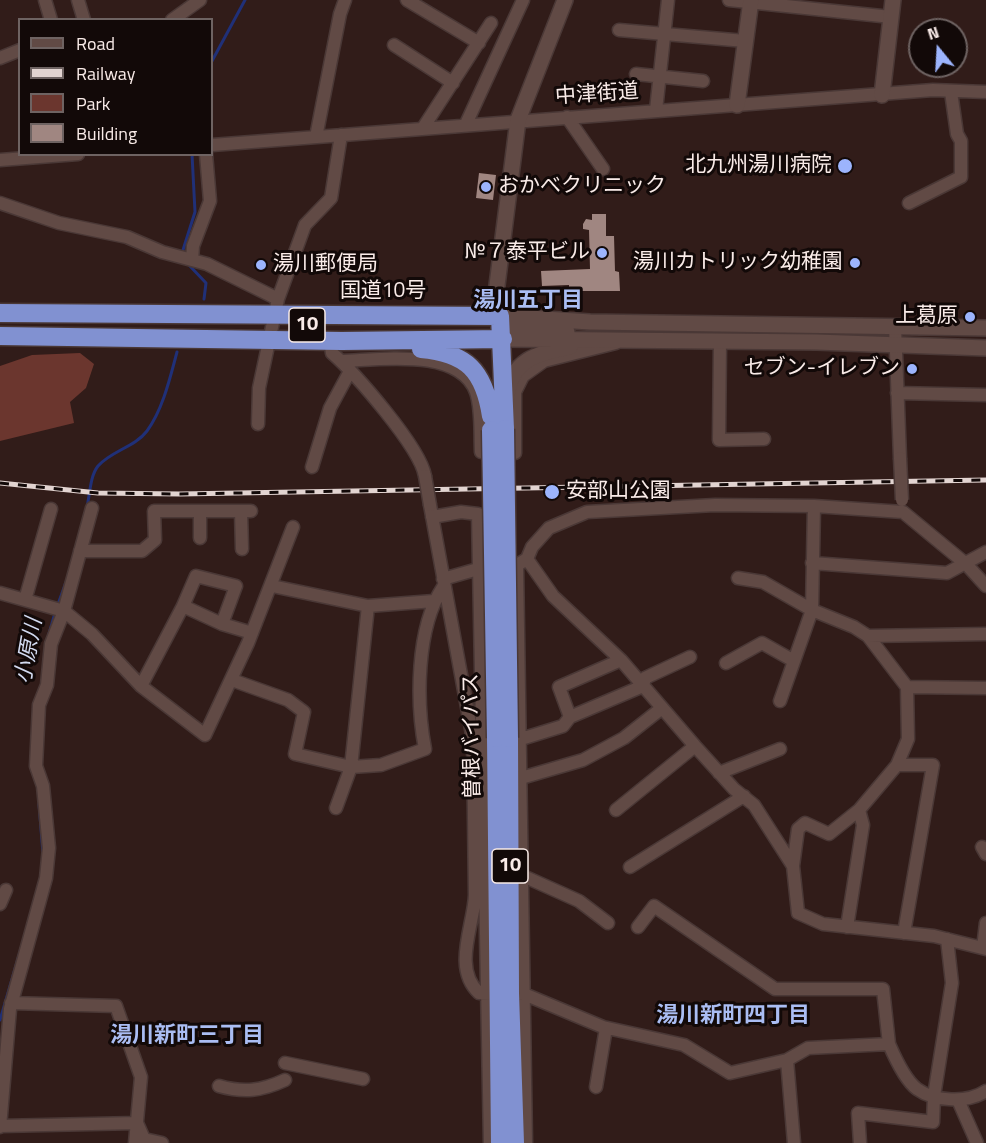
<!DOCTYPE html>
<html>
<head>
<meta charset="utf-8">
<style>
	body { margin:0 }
	#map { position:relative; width:986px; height:1143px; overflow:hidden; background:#311c19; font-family:"Titillium Web",sans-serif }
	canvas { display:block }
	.legend { position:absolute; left:18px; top:18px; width:195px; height:138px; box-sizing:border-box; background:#120908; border:2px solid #6e6362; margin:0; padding:8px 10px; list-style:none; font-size:18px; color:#f9ebe8 }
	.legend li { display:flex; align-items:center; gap:12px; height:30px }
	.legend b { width:30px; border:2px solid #6e6362 }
	.north { position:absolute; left:908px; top:18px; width:60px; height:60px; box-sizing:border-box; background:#120908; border:2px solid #6e6362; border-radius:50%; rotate:342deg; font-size:16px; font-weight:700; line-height:24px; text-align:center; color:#f9ebe8 }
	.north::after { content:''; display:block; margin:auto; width:21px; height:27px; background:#9cb4fd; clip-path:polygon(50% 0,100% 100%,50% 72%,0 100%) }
</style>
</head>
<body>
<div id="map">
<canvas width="986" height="1143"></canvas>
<ul class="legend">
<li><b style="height:8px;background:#614a45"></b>Road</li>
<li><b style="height:8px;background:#e2d4d1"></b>Railway</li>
<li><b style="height:16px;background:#6b362e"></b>Park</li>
<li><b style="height:16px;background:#a08681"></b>Building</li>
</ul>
<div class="north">N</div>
</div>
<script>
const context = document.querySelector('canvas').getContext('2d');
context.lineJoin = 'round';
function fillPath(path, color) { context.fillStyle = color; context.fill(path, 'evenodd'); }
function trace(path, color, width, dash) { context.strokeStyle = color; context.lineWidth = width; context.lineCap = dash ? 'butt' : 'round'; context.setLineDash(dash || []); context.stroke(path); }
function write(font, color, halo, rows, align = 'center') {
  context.font = font + ' "Titillium Web","Noto Sans JP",sans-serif'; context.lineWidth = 6; context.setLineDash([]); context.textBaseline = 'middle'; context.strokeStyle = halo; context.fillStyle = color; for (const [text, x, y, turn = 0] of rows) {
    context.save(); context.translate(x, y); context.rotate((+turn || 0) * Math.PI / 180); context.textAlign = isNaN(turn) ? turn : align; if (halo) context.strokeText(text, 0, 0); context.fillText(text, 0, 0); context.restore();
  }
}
fillPath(new Path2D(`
	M80,353L94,364L86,388L70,402L74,423L0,441V366L32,355Z`), '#6b362e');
trace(new Path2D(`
	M212,61L245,0
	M184,255L183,250L195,212L192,154
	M188,264L206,283L204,299
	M87,507C90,494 90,476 98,466C111,451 135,447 147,431C163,409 170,378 177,352
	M57,607L66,582
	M46,644L55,613
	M39,804L43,854
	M0,1020L22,945`), '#203078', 3);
fillPath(new Path2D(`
	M479,173L496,175L493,200L476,198Z
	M592,214H606V236H614L615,271L619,272L620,291H569V285L542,286L541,271L590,269L589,230L583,229V224L586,219L592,220Z`), '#a08681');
const minor = new Path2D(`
	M45,0L51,20
	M78,0L84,20
	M407,0L479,43
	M729,0L891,17
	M172,20L200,0
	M619,30L745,41
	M394,45L453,83
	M0,58L20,50
	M636,74L703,81
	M656,110L668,0
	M567,117L603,169
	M466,124L523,0
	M423,128L491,23
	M316,137L340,14L345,0
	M212,145L933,90L986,92
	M0,160L78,154
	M0,203L59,223L127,237L162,252L207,264L278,299
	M909,203L961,177V141L957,134L951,92
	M192,260L193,246L210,201L206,154
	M895,326L900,458
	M330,341L332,353C355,373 420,447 425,476
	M720,342L719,440L764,439
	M341,361C379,360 459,347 476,392C482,410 480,432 481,452L515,453V392L523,376L544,361L616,343
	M897,393L986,395
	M258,424L259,388L278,299L305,225L331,198L341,135
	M312,467L330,408L350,371
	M430,505L473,740L475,895C474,925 452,968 479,993L524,994L603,1027L684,1045L730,1073L787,1060L808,1048L889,1044C895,1058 905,1080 917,1089C935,1102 968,1103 986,1091
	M814,506L812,610L854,627L868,636L907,687L908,739L897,765L859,810L829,834L805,823L798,829L793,866L798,913L823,924L934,936L986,949
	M200,511V538
	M241,512L242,549
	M432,517L461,512L478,514L490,1143
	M80,551H142L155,540L154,511H251
	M527,559L553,596L621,660L695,746L734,789L754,805L793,866
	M812,563L947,573L986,552
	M738,578L763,582L812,610L780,701
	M443,579L485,567
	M0,593L64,611L92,634L141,686L205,735L248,643L293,527
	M25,600L51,509
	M183,606L196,576L236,586L222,624
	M368,606L434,601
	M868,636L986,634
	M621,660L559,687L570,717L643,686L645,678L690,657
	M726,663L762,643L794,661
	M232,680L288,700L304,712L295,754L351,767L368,606L272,586
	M141,686L183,606L222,624L252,633
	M907,687L986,688
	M521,739L563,726L570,717
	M897,765H933L904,933
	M719,773L780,749
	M521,778L583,760L624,738L662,708
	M336,808L351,767L381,765L425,749C416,702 416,628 443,587
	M616,810L695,746
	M982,847L986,854
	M630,867L744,796
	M521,875L579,901L608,923
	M0,904L6,890
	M638,927L654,906L775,989H883L889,1044
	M847,927L863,825L859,810
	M983,948L986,923
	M11,1003L116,1006L141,1077L135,1143
	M787,1060L794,1143
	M285,1063L363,1079
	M219,1086C244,1093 261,1091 285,1080
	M596,1087L606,1028
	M958,1100L977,1143
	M0,1126L137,1123L144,1139L162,1143
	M0,1127L10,1009L46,878L49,848L43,786L36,766L39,705L47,685L51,644L64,611L92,508
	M526,1143L517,565L527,559L532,547L549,528L587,512L715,505L814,506L903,512L966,564L986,586
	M860,1143L858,1113L933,1122L934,1096L952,983L947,939`);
const tertiary = new Path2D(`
	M882,95L893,0
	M737,105L751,0
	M496,292L500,316L590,322L986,328
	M495,301L518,120L565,0
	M507,326L567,332
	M503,339L816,342L986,348
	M507,397C511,360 537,353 570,347`);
const trunk = new Path2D(`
	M0,313L500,316L505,429
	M0,336L342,341L503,339
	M421,349C467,353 484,371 491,416
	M496,738L500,1143
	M509,738L510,993L515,1143`);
trace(minor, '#4a3836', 15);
trace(tertiary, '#4a3836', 18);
trace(trunk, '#4a3836', 21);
trace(minor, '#614a45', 12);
trace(tertiary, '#614a45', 15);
trace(trunk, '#8191d1', 18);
const rail = new Path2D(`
	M0,483L98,493L180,494L986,480`);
trace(rail, '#e2d4d1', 5);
trace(rail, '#120908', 3, [9]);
const minorBridge = new Path2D(`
	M900,458L902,500
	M425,476L430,505`);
const trunkBridge = new Path2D(`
	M505,429L509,738
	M491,430L496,738`);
trace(minorBridge, '#4a3836', 15, []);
trace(trunkBridge, '#4a3836', 21, []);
trace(minorBridge, '#614a45', 12);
trace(trunkBridge, '#8191d1', 18);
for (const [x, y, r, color] of [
	[845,166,8,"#9cb4fd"],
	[486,187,6,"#9cb4fd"],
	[602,253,6,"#9cb4fd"],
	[855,263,6,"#9cb4fd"],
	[261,265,6,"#9cb4fd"],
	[970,317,6,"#9cb4fd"],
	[912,369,6,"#9cb4fd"],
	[552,492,8,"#9cb4fd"]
]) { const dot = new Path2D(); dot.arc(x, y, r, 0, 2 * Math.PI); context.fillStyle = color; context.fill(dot); trace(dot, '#120908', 2); }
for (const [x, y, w] of [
	[307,325,36],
	[510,866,36]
]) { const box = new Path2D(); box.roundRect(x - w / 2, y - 17, w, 34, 4.5); context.fillStyle = '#120908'; context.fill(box); trace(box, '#f9ebe8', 1.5); }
write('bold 20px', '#f9ebe8', null, [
	["10",307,325],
	["10",510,866]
]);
write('21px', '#f9ebe8', '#120908', [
	["中津街道",597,95,-4],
	["国道10号",383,292],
	["曽根バイパス",473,736,-91]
]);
write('21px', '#f9ebe8', '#120908', [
	["北九州湯川病院",832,166],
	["おかべクリニック",498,187,"left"],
	["№７泰平ビル",590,253],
	["湯川カトリック幼稚園",843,263],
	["湯川郵便局",273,265,"left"],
	["上葛原",958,317],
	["セブン-イレブン",900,369],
	["安部山公園",566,492,"left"]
], 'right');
write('bold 22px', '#aabdf3', '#120908', [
	["湯川五丁目",528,302],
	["湯川新町四丁目",733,1017],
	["湯川新町三丁目",187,1037]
]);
write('italic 22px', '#d2daf0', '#120908', [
	["小原川",30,651,-80]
]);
</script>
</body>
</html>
